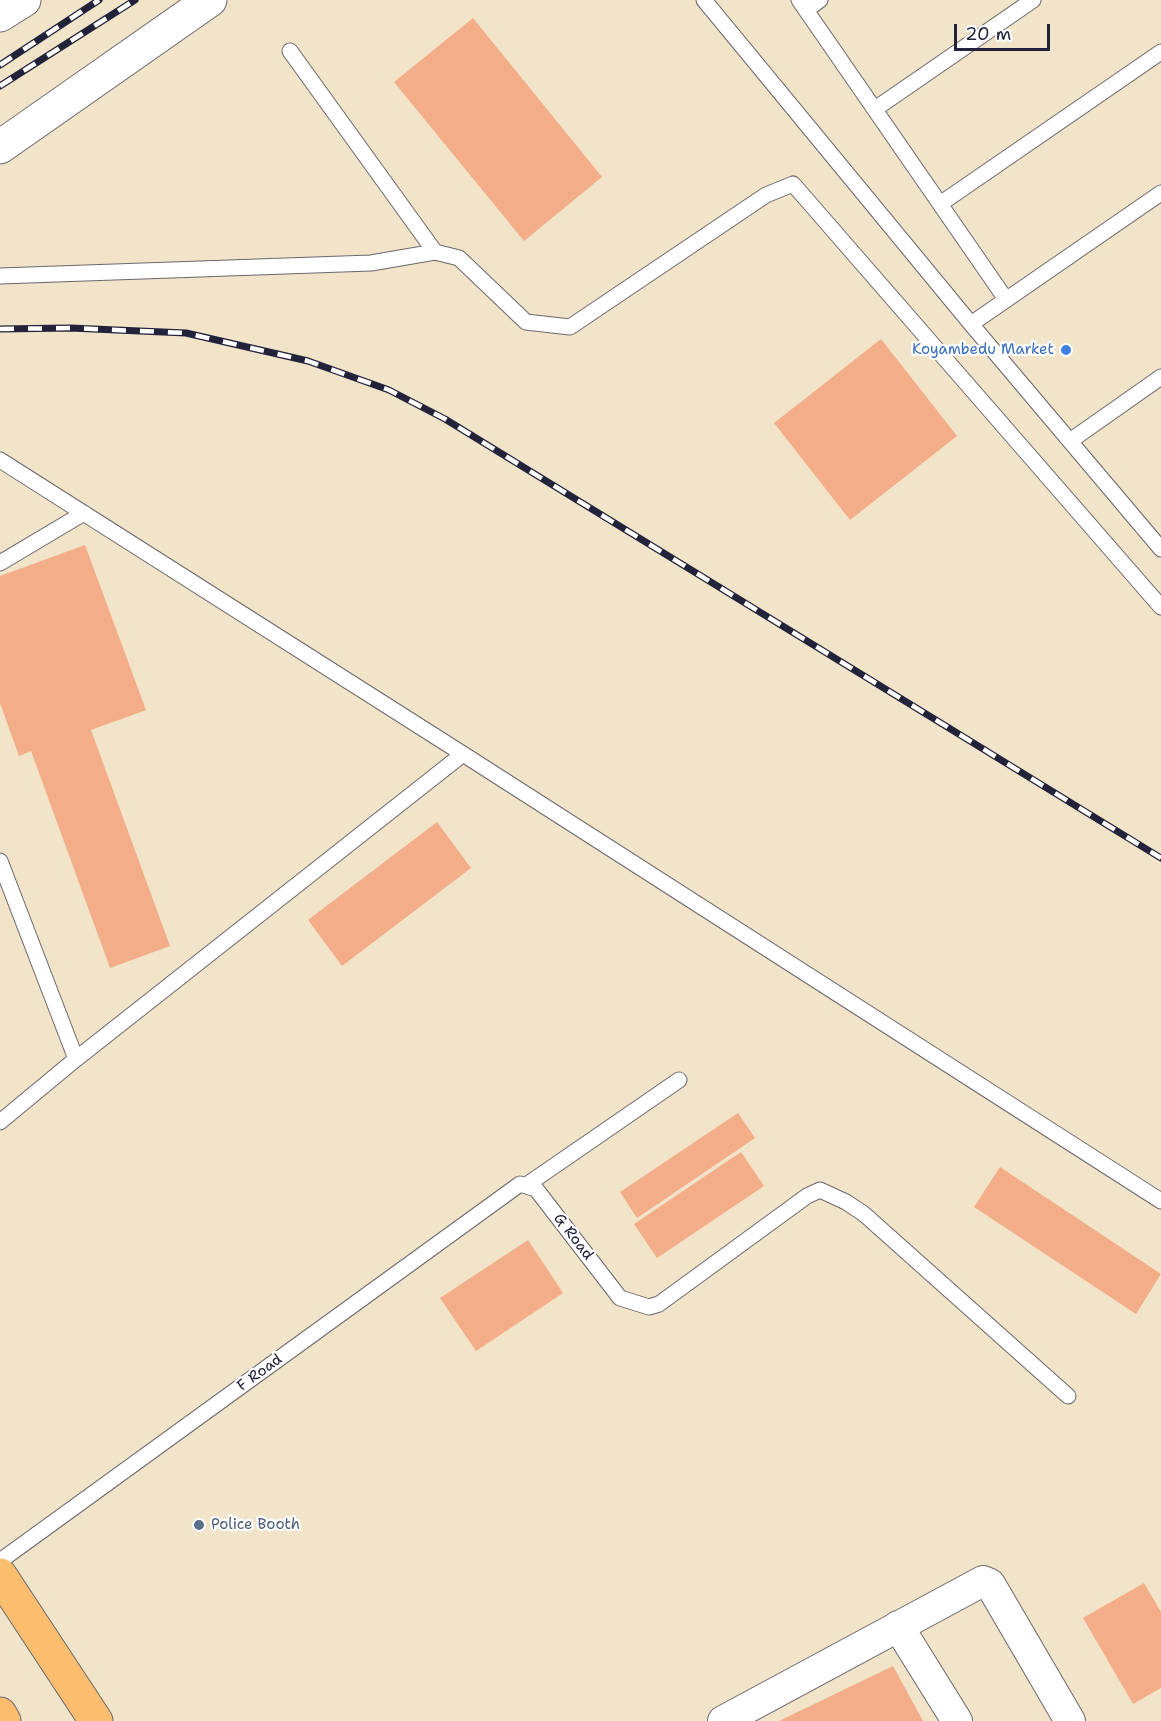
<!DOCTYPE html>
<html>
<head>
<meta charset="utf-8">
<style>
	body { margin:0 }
	#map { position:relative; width:1161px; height:1721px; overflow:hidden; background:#f1e4c9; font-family:"Shantell Sans",sans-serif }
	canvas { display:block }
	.scale { position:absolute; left:954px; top:24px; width:96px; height:27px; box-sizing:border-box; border:3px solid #22223b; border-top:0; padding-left:8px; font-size:18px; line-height:21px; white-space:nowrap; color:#22223b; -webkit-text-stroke:4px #fff; paint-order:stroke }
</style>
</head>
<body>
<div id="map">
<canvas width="1161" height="1721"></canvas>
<div class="scale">20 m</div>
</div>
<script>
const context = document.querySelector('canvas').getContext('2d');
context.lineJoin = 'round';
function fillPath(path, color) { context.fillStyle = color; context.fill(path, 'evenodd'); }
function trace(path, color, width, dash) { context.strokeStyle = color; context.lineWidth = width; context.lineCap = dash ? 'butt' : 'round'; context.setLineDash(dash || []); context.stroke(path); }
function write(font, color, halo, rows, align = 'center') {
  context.font = font + ' "Shantell Sans",sans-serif'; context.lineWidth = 4.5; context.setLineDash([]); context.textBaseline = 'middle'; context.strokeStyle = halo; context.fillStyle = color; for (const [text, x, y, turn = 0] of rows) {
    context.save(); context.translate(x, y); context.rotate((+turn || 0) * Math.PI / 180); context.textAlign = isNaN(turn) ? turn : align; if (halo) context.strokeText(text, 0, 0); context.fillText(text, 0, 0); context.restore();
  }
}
fillPath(new Path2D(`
	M473,18L602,177L524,241L394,82Z
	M881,339L957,436L850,520L774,423Z
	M85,545L146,710L91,730L170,946L110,968L31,751L19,756L0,703V576Z
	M437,822L471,868L342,966L308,920Z
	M738,1113L755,1138L637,1218L620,1192Z
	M741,1152L764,1186L657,1258L634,1224Z
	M1000,1167L1161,1274L1136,1314L974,1207Z
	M528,1240L563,1293L476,1351L440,1298Z
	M1144,1583L1161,1612V1688L1133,1704L1083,1618Z
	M893,1666L923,1721H779Z`), '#f3ad88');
const service = new Path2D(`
	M704,0L971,324
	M799,0L1005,298
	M806,10L820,0
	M290,51L435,252
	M875,109L1033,0
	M1161,193L971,324L1161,549
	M940,204L1161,52
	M0,276L371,263L435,252L459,258L526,322L570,327L766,195L793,184L1161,607
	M1070,441L1161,377
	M0,460L463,754L76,1059L0,1122
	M0,563L84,513
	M463,754L1161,1201
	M0,861L76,1059
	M528,1184L679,1080
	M0,1561L520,1184L536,1189L620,1298L649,1307L659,1304L807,1196L820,1190L846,1202L864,1214L1068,1396`);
const minor = new Path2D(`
	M898,1626L957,1721
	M723,1721L983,1581L990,1584L1070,1721`);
const tertiary = new Path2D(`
	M0,15L24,0
	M0,147L210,0`);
const primary = new Path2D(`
	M0,1575L96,1721
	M0,1714L4,1721`);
trace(service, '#6a666d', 17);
trace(minor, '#6a666d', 32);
trace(tertiary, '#6a666d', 35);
trace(primary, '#6a666d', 35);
trace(service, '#fff', 15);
trace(minor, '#fff', 30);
trace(tertiary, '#fff', 33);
trace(primary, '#fbbe6e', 33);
const rail = new Path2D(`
	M0,65L99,0
	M0,86L135,0
	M0,329L70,328L186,333L308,361L389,390L445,419L1161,858`);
trace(rail, '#22223b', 7);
trace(rail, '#fff', 4.5, [14]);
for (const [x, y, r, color] of [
	[1066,350,6,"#3f7fe0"],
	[199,1525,6,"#5c6f8a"]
]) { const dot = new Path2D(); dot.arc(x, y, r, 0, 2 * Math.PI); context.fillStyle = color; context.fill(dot); trace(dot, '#fff', 2); }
write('15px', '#366cbe', '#fff', [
	["Koyambedu Market",1054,350]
], 'right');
write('15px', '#22223b', '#fff', [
	["G Road",573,1237,52],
	["F Road",260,1373,-36]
]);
write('15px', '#4e5e75', '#fff', [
	["Police Booth",211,1525]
], 'left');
</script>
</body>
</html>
